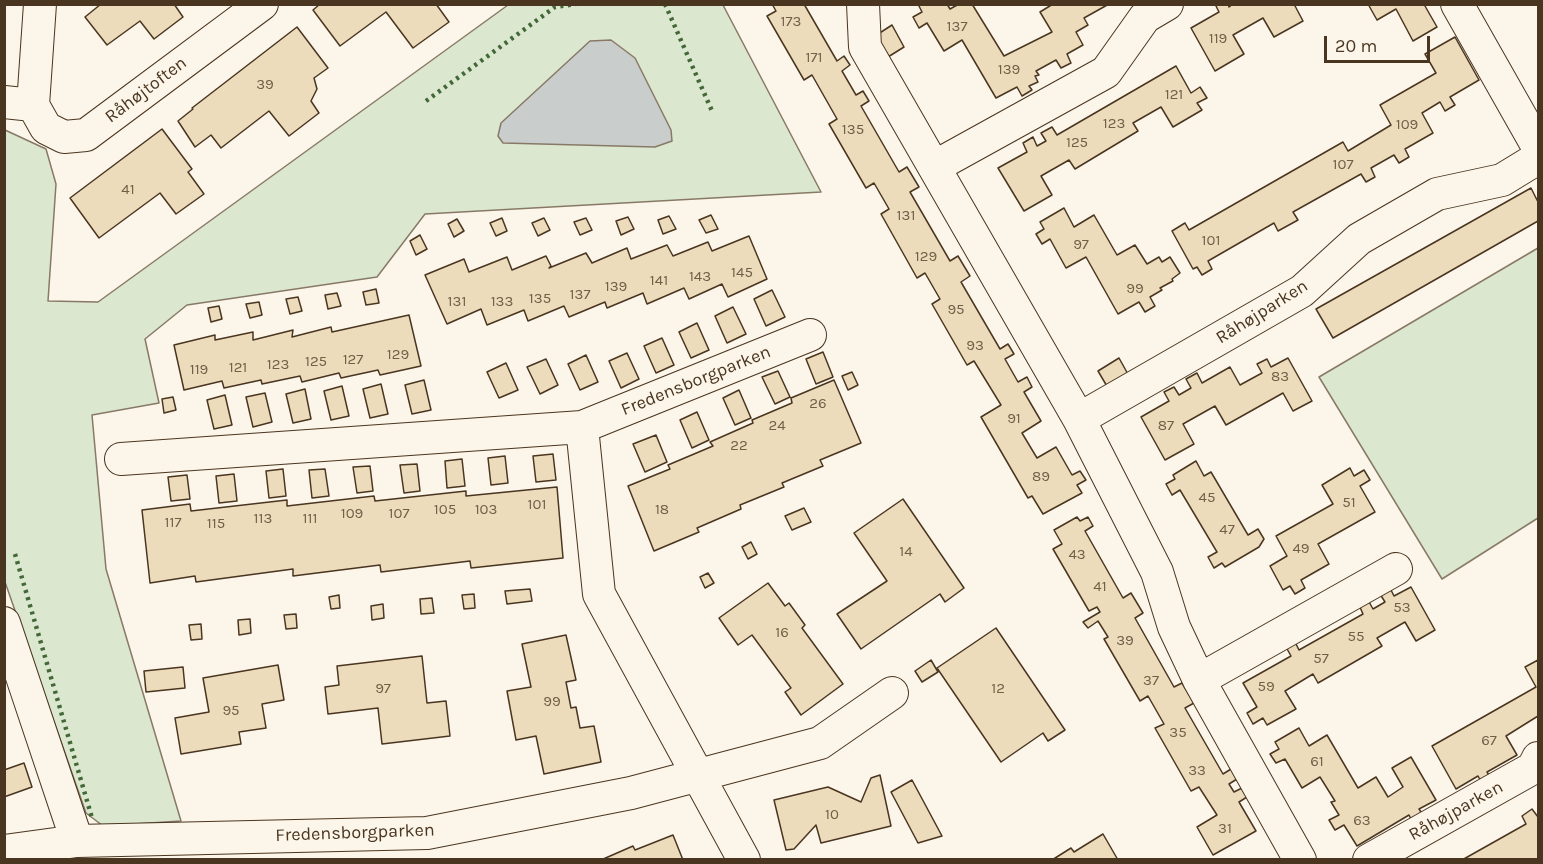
<!DOCTYPE html>
<html>
<head>
<meta charset="utf-8">
<style>
	body { margin:0 }
	#map { position:relative; width:1543px; height:864px; overflow:hidden; background:#fbf6e9; font-family:Karla,sans-serif }
	canvas { display:block }
	.frame { position:absolute; inset:0; border:6px solid #4a3520; pointer-events:none }
	.scale { position:absolute; left:1324px; top:36px; width:106px; height:27px; box-sizing:border-box; border:3px solid #4a3520; border-top:0; padding-left:8px; font-size:18px; line-height:21px; white-space:nowrap; color:#4a3520; -webkit-text-stroke:4px #fbf6e9; paint-order:stroke }
</style>
</head>
<body>
<div id="map">
<canvas width="1543" height="864"></canvas>
<div class="frame"></div>
<div class="scale">20 m</div>
</div>
<script>
const context = document.querySelector('canvas').getContext('2d');
context.lineJoin = 'round';
function fillPath(path, color) { context.fillStyle = color; context.fill(path, 'evenodd'); }
function trace(path, color, width, dash) { context.strokeStyle = color; context.lineWidth = width; context.lineCap = dash ? 'butt' : 'round'; context.setLineDash(dash || []); context.stroke(path); }
function write(font, color, halo, rows, align = 'center') {
  context.font = font + ' Karla,sans-serif'; context.lineWidth = 4.5; context.setLineDash([]); context.textBaseline = 'middle'; context.strokeStyle = halo; context.fillStyle = color; for (const [text, x, y, turn = 0] of rows) {
    context.save(); context.translate(x, y); context.rotate((+turn || 0) * Math.PI / 180); context.textAlign = isNaN(turn) ? turn : align; if (halo) context.strokeText(text, 0, 0); context.fillText(text, 0, 0); context.restore();
  }
}
const green = new Path2D(`
	M508,5H723L821,192L425,214L377,277L187,305L145,339L159,403L92,415L106,569L181,821L103,826L86,813L5,582V130L46,149L56,184L48,301L98,302Z
	M1538,248V518L1442,579L1319,377Z`);
fillPath(green, '#dce7d0');
trace(green, '#887966', 1.5);
const water = new Path2D(`
	M611,40L635,58L671,130L672,141L655,147L503,143L498,136L501,123L590,41Z`);
fillPath(water, '#c9cecd');
trace(water, '#887966', 1.5);
const building = new Path2D(`
	M101,4H174L183,17L154,39L140,21L107,45L85,17Z
	M320,4H436L449,22L413,48L386,12L340,46L313,10Z
	M772,4H804L837,61L844,56L850,65L842,71L856,95L863,91L869,101L861,106L899,172L907,167L919,187L910,192L950,261L958,256L970,276L961,282L1000,349L1008,344L1014,354L1005,359L1018,382L1027,377L1032,387L1024,392L1041,421L1022,433L1037,458L1056,447L1072,475L1080,471L1086,480L1077,485L1082,493L1043,514L1032,496L1028,498L981,417L1001,405L974,361L967,365L932,304L940,299L925,273L917,278L881,214L889,209L874,183L866,188L829,124L837,119L812,75L804,80L767,16L776,11Z
	M918,4H947L950,9L959,4H972L1004,56L1052,32L1040,12L1053,4H1109L1084,18L1088,25L1076,32L1083,45L1067,54L1071,63L1061,68L1056,60L1036,71L1039,75L1035,76L1038,82L1029,86L1032,90L1022,96L1017,87L996,98L962,40L944,51L927,23L919,28L913,17L922,12Z
	M1215,4H1228L1229,7L1233,4H1294L1303,21L1274,37L1263,18L1233,35L1244,54L1215,71L1191,28L1219,12Z
	M1368,4H1427L1425,6L1437,27L1413,41L1396,9L1377,20Z
	M892,25L904,47L888,57L875,36Z
	M297,27L328,68L314,78L317,89L311,101L319,113L289,136L269,111L221,148L211,135L195,147L178,121L193,109L192,108Z
	M1455,37L1479,80L1450,97L1455,105L1445,111L1440,102L1422,113L1433,133L1405,149L1409,157L1399,163L1394,155L1371,168L1375,177L1366,182L1361,174L1293,212L1298,220L1278,231L1274,223L1208,261L1212,269L1202,275L1197,267L1193,269L1172,231L1185,223L1189,230L1343,142L1348,151L1391,125L1380,105L1436,73L1425,54Z
	M1176,66L1191,93L1200,87L1207,98L1197,103L1202,110L1173,127L1161,107L1133,123L1138,131L1075,169L1069,160L1041,176L1052,195L1024,211L998,168L1027,152L1023,143L1033,137L1037,146L1046,141L1041,133L1052,127L1057,135Z
	M162,129L192,169L188,172L204,194L176,214L160,193L99,238L70,198Z
	M1531,188L1538,202V221L1333,338L1316,309Z
	M1064,208L1074,227L1094,215L1117,255L1135,245L1147,264L1159,257L1162,262L1170,257L1180,273L1172,279L1173,281L1160,288L1162,290L1150,297L1155,306L1145,312L1139,302L1118,314L1086,257L1066,268L1050,239L1042,244L1036,234L1044,229L1040,222Z
	M711,215L718,229L706,233L699,220Z
	M669,216L676,229L663,234L658,220Z
	M628,217L634,229L621,235L616,221Z
	M502,218L507,231L496,236L490,223Z
	M544,218L550,230L538,236L532,223Z
	M586,218L592,230L580,235L574,222Z
	M457,219L464,231L454,237L448,224Z
	M420,235L427,249L416,255L410,241Z
	M749,236L767,279L728,297L722,284L689,299L684,288L647,304L643,293L607,308L605,302L569,317L564,306L528,321L524,310L487,325L481,309L447,324L425,275L464,259L469,272L507,257L512,270L546,256L551,266L549,268L586,253L592,263L627,248L631,259L667,245L673,256L708,242L712,251Z
	M376,289L379,303L366,305L363,292Z
	M772,290L785,317L766,326L754,299Z
	M337,293L341,306L328,309L325,295Z
	M298,297L302,311L290,314L286,299Z
	M259,302L262,315L250,318L246,304Z
	M219,306L222,319L211,322L208,308Z
	M733,307L746,334L727,343L715,316Z
	M409,315L421,366L380,375L378,370L341,378L339,373L302,382L300,376L262,384L261,380L224,388L222,381L184,390L174,345L215,335V340L253,332V340L293,330L292,337L331,327L332,332Z
	M697,323L709,350L691,358L679,332Z
	M662,338L674,365L656,373L644,346Z
	M823,352L833,377L816,384L806,359Z
	M627,353L639,379L621,388L609,361Z
	M586,355L598,382L580,390L568,364Z
	M1119,358L1129,376L1108,388L1098,371Z
	M1288,358L1312,401L1293,411L1283,393L1226,425L1215,406L1183,424L1194,444L1165,460L1141,417L1169,401L1164,392L1174,387L1179,395L1191,388L1186,379L1197,373L1202,383L1230,367L1240,385L1262,373L1257,364L1267,359L1271,367Z
	M546,359L558,385L540,394L527,367Z
	M506,363L518,390L499,398L487,372Z
	M778,371L790,397L775,404L762,377Z
	M852,372L858,385L848,390L842,376Z
	M424,380L431,410L412,414L405,385Z
	M834,380L861,443L820,460L823,466L782,483L784,487L740,505L741,509L697,528L699,532L654,551L628,486L670,469L668,465L713,446L710,442L753,423L752,420L792,403L791,398Z
	M381,384L388,414L370,418L363,389Z
	M342,386L349,416L331,420L324,391Z
	M305,389L311,419L293,423L286,394Z
	M739,390L751,418L735,425L723,398Z
	M265,393L272,422L253,427L246,397Z
	M225,395L232,425L214,429L207,400Z
	M173,397L176,410L164,413L162,399Z
	M697,412L709,440L692,448L680,420Z
	M656,435L667,462L645,472L633,444Z
	M553,454L556,480L536,482L533,456Z
	M505,456L508,483L491,485L488,458Z
	M462,459L465,486L447,488L445,461Z
	M1196,461L1204,476L1211,472L1248,535L1258,529L1264,539L1259,547L1225,567L1222,563L1214,568L1208,557L1217,552L1180,490L1172,495L1166,484L1175,479L1173,475Z
	M417,464L420,491L404,493L400,465Z
	M370,466L373,491L357,493L353,467Z
	M1350,468L1354,476L1364,470L1370,480L1360,486L1375,512L1318,544L1329,564L1301,580L1305,588L1295,594L1290,586L1283,590L1270,566L1287,556L1276,536L1333,504L1322,485Z
	M283,469L286,496L269,498L266,471Z
	M325,469L329,496L312,498L309,470Z
	M234,474L237,501L219,503L216,476Z
	M187,475L190,499L171,501L168,477Z
	M557,487L563,558L471,568L470,561L381,572L380,565L293,576V569L196,582L195,576L150,583L142,510L190,504L191,511L287,500V506L374,496L375,501L466,491V496Z
	M903,499L964,588L945,602L940,594L861,649L837,614L887,581L854,533Z
	M804,508L811,522L792,530L785,516Z
	M1077,517L1080,521L1088,517L1093,526L1085,531L1123,598L1131,593L1143,613L1135,618L1174,687L1182,683L1194,703L1185,708L1223,774L1231,769L1237,779L1229,784L1234,792L1242,788L1247,797L1239,802L1256,831L1213,855L1197,827L1217,815L1199,787L1191,791L1155,728L1164,724L1148,696L1140,701L1104,639L1108,637L1098,621L1088,628L1083,622L1100,612L1097,607L1089,611L1053,549L1062,544L1054,530Z
	M751,542L757,554L748,559L742,547Z
	M708,573L714,583L705,588L700,577Z
	M768,583L785,606L789,603L805,625L802,628L843,684L801,715L785,692L791,688L752,635L738,645L719,618Z
	M1411,587L1435,630L1416,641L1405,622L1377,638L1382,646L1318,683L1313,674L1285,691L1296,709L1267,725L1263,718L1253,724L1247,713L1257,707L1243,683L1291,656L1286,647L1295,642L1299,650L1363,614L1359,605L1368,600L1373,609L1385,602L1380,594L1390,588L1394,596Z
	M530,589L532,601L507,604L505,591Z
	M474,594L475,608L464,609L462,595Z
	M339,595L340,608L331,609L329,597Z
	M432,598L434,613L421,614L420,599Z
	M383,604L384,618L372,620L371,606Z
	M296,614L297,628L286,629L284,615Z
	M250,619L251,633L239,635L238,620Z
	M201,624L202,639L191,640L189,625Z
	M996,628L1065,730L1048,741L1043,733L1001,762L937,668Z
	M566,635L576,680L566,682L571,708L576,707L580,728L594,726L601,762L544,774L536,736L516,740L507,691L531,687L522,644Z
	M422,656L427,703L446,701L450,736L382,744L378,708L328,714L325,687L339,685L337,666Z
	M931,660L938,672L922,682L915,671Z
	M1538,660V716L1506,736L1517,755L1487,772L1492,780L1483,785L1478,776L1456,789L1432,746L1536,687L1525,667Z
	M278,665L284,700L262,704L266,728L239,732L241,744L181,754L175,718L209,712L203,678Z
	M183,667L185,688L146,692L144,671Z
	M1299,728L1309,746L1327,735L1358,788L1376,777L1388,797L1403,787L1392,768L1411,757L1436,800L1419,809L1425,818L1414,825L1409,815L1357,846L1344,825L1335,830L1329,820L1339,815L1331,802L1335,801L1320,777L1302,788L1285,759L1276,763L1270,754L1279,749L1275,742Z
	M24,763L32,787L4,797V770Z
	M880,775L891,826L821,843L816,825L794,849L786,850L774,800L828,787L861,802L871,778Z
	M912,780L942,836L918,843L891,792Z
	M1532,809L1538,817V858L1536,860H1462L1526,824L1522,816Z
	M1103,834L1118,860H1052L1071,848L1074,852Z
	M673,835L683,860H601L633,846L635,850Z`);
fillPath(building, '#ecdcbc');
trace(building, '#4a3520', 1.5);
const minor = new Path2D(`
	M40,4L33,105L46,128L64,137L86,135L262,4
	M863,4L865,47L1079,419L1157,572L1174,627L1199,680L1300,860
	M1457,4L1538,147
	M4,102L33,105
	M934,167L1106,72L1145,17L1167,4
	M1079,419L1302,291L1359,239L1437,194L1502,180L1538,158
	M582,427L599,594L744,860
	M121,459L582,427L810,335
	M4,623L77,841
	M1199,680L1396,569
	M4,851L77,841L427,833L631,793L820,743L892,693
	M1369,860L1533,768L1538,758`);
trace(minor, '#4a3520', 34);
trace(minor, '#fbf6e9', 32);
trace(new Path2D(`
	M665,4L712,111
	M426,101L555,7L576,4
	M15,554L92,818`), '#436837', 4.5, [3, 4.5]);
write('15px', '#725f47', null, [
	["173",791,22],
	["137",957,27],
	["119",1218,39],
	["171",814,58],
	["139",1009,70],
	["39",265,85],
	["121",1174,95],
	["123",1114,124],
	["109",1407,125],
	["135",853,130],
	["125",1077,143],
	["107",1343,165],
	["41",128,190],
	["131",906,216],
	["101",1211,241],
	["97",1081,245],
	["129",926,257],
	["145",742,273],
	["143",700,277],
	["141",659,281],
	["139",616,287],
	["99",1135,289],
	["137",580,295],
	["135",540,299],
	["131",457,302],
	["133",502,302],
	["95",956,310],
	["93",975,346],
	["129",398,355],
	["127",353,360],
	["125",316,362],
	["123",278,365],
	["121",238,368],
	["119",199,370],
	["83",1280,377],
	["26",818,404],
	["91",1014,419],
	["24",777,426],
	["87",1166,426],
	["22",739,446],
	["89",1041,477],
	["45",1207,498],
	["51",1349,503],
	["101",537,505],
	["105",445,510],
	["103",486,510],
	["18",662,510],
	["109",352,514],
	["107",399,514],
	["113",263,519],
	["111",310,519],
	["117",173,523],
	["115",216,524],
	["47",1227,530],
	["49",1301,549],
	["14",906,552],
	["43",1077,555],
	["41",1100,587],
	["53",1402,608],
	["16",782,633],
	["55",1356,637],
	["39",1125,641],
	["57",1321,659],
	["37",1151,681],
	["59",1266,687],
	["97",383,689],
	["12",998,689],
	["99",552,702],
	["95",231,711],
	["35",1178,733],
	["67",1489,741],
	["61",1317,762],
	["33",1197,771],
	["10",832,815],
	["63",1362,821],
	["31",1225,829]
]);
write('18px', '#4a3520', '#fbf6e9', [
	["Råhøjtoften",146,90,-37],
	["Råhøjparken",1262,312,-32],
	["Fredensborgparken",696,381,-22],
	["Råhøjparken",1456,811,-29],
	["Fredensborgparken",355,833,-2]
]);
</script>
</body>
</html>
